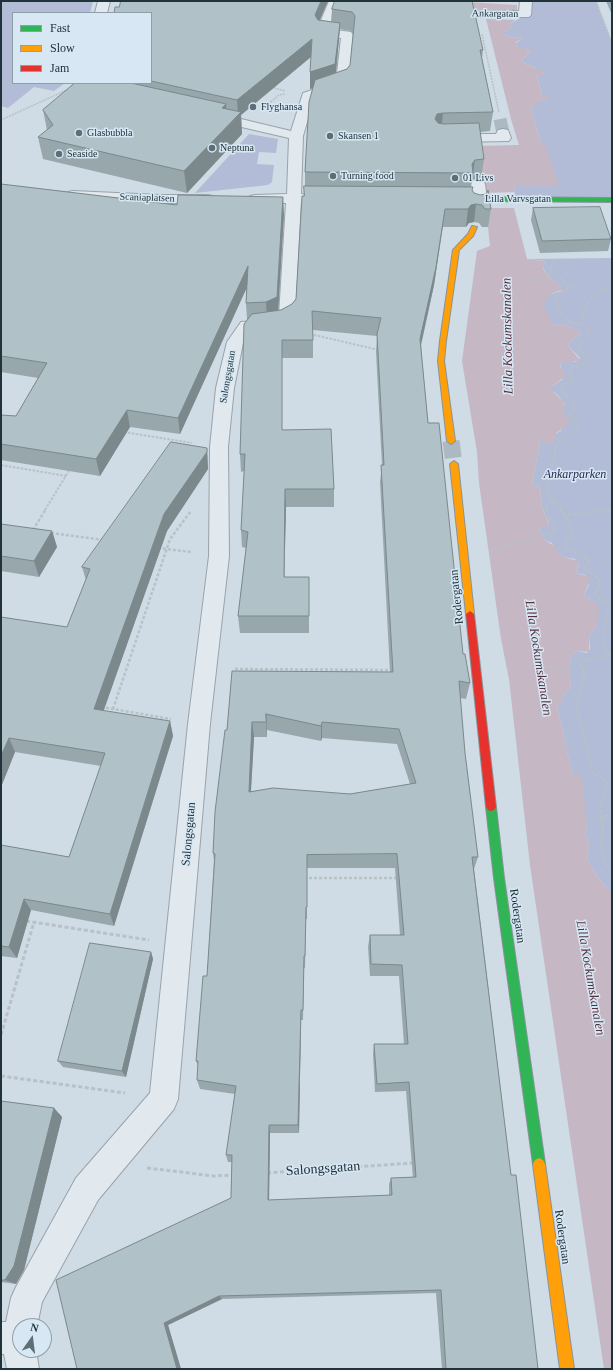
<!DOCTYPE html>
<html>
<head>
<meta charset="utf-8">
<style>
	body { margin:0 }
	#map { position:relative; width:613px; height:1370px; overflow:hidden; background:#cfdbe5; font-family:"Times New Roman",serif }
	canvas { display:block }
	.frame { position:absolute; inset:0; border:2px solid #203339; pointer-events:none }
	.legend { position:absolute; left:12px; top:12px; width:140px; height:72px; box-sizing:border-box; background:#d7e7f4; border:1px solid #8e9fa9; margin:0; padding:5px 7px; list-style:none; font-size:12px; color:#203339 }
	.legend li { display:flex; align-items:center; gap:8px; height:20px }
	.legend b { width:20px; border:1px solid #8e9fa9 }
	.north { position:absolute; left:12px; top:1318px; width:40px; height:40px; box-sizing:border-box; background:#d7e7f4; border:1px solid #8e9fa9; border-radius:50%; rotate:14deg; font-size:11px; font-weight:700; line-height:16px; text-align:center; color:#203339 }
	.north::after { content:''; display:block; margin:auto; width:14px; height:18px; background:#5d6e75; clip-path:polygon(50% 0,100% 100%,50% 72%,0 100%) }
</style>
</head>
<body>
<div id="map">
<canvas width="613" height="1370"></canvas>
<div class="frame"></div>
<ul class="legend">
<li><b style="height:5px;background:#30b455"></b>Fast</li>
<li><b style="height:5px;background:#ff9f0a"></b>Slow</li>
<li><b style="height:5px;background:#e5322d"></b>Jam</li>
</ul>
<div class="north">N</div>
</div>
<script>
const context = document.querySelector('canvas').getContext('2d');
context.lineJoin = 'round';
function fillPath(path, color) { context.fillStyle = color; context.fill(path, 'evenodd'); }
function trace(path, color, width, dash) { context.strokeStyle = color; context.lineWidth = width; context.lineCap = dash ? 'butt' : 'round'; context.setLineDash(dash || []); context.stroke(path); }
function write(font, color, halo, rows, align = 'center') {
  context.font = font + ' "Times New Roman",serif'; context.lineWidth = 3; context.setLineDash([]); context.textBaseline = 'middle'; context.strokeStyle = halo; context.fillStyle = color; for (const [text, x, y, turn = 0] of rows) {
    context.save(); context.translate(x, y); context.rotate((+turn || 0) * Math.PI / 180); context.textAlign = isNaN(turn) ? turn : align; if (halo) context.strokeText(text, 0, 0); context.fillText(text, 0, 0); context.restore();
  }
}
fillPath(new Path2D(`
	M1,1H93L90,13H13V83H65L54,91L34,87L8,108L1,106Z
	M526,1H596L612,43V200L513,198L515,192L514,186H558L542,146L530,107L537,101L546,100L542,96L537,74L545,75L534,67L523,63L522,59L531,52L530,50L519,48L515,44L523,38L509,37L504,34V32L511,28L510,24L525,15Z
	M249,134L278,139L276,153L259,152L257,164L274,165L272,182L268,185L195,193Z
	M612,258V893C605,887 590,869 588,859C586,847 593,848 585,835L587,822L572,773L557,706L562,697L571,687L569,668L571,655L578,651L587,653L590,649L589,636L597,625L596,603L585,597L584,594L589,585L585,575L577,573L576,570L579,565L575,559L562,557L557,553L552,543L545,540L539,529L549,524L542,507L540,487L532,485L540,441L561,431L565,417L562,409L565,404L560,397L551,390V387L563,379L560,364L564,362H576L580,358L568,346L569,343L581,333C572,326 564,324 553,325L542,302L548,295L561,291V287L549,277L543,268L545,261L527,259Z`), '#b3bcd6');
fillPath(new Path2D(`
	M465,2L517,5V11L452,10Z
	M486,19L515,20L510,24L511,28L504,32V34L509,37L524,38L516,42V46L532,51L522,59L523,63L541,70L546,75H537L542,96H549L548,99L536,102L535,107H530L542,146H546L559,186H514L515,192L482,193L477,146L519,145L511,119Z
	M486,208H514L527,259L545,261L543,269L549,277L564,289L548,295L547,301L543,302L553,325C564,324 572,326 581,333L569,343L568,346L580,360C574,363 567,361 560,364V367L566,376L551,387L554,393L565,402C563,411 562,414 570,421L567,426L556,433L554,444L540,441L532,485L540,487L542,507L549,525L539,529L545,540L556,547C559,560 570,557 580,562L576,570L577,573L589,577L590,581L584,594L585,597L596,603L599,608L597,625L589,636V652L578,651L571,655L569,668L571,687L562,697L561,706H557L572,773L578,774L582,778L587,822L585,835C593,848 586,847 588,859C590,869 605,887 612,893V1369H604L530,865L509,679L501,639L479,483L477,452L462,361L477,251L490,246Z`), '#c5b7c4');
trace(new Path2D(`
	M500,119L503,133`), '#acb9c3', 13, [13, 6]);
trace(new Path2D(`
	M451,441L454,464`), '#acb9c3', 17, [17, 8]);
const street = new Path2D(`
	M98,1H110L107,13H95Z
	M329,1H341L329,29L351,32L353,35L348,84L346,87L314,98L303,136L301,194L312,195L314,198L312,201L301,202L295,317C286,330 266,330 252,331L243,343L234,388L228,447L229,556L210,724L178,1099L174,1109L98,1200L42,1302L37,1326H20V1350H36L39,1369H7L4,1354H1V1322H6L11,1298L16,1287L76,1178L150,1093L188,724L209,556L210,447L216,388L227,342L241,322L267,320L279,315L286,203H255L250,202L248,199L250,196L255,195L287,194L289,138L207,119L205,116L207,113L212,112L291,131L303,93L336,82L341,38L318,35L316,32Z
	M520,1H532L531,15L529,17H446L442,16L440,14L442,12L446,11H519Z
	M503,129L508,130L511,138L509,141L452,142L447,141L445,138L447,135L452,134H496L498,130Z
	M478,180L483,181L485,184L487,199L485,202L480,203L451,202L449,199L451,196L472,195L471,184L473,181Z
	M73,191L160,195H208L213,196L215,199L213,202L208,203H160L68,198L66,195L68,192Z`);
const fast = new Path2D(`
	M480,197L612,198V202L483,201L480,208H476L477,199Z
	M491,803L494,804L496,807L504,878L545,1164L543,1168L539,1170L535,1168L533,1164L494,878L486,807L488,804Z`);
const slow = new Path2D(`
	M472,226L477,227L473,236L459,250L446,341L444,361L455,441L451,444L447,441L438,361L440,341L453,250L468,234Z
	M454,461L458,464L474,614L470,617L466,614L450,464Z
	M539,1158L543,1160L545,1164L574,1369H560L533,1164L535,1160Z`);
const jam = new Path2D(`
	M470,611L474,614L496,807L494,810L491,811L488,810L486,807L466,614Z`);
trace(street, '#98a3aa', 2);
trace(fast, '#88949a', 2);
trace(slow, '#88949a', 2);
trace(jam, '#88949a', 2);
trace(new Path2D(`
	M596,1L612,43
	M482,34L499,113
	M271,87L285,91
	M266,106L279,95L285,94
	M1,120L69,89
	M526,139H543`), '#b8c1c6', 1.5, [2, 1]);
trace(new Path2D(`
	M554,260L550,269L551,272L572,287L555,296L554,299C557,305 561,318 568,321C575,325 580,323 589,329L590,335L579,345L578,348L589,361L586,364L570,368L572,380L561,386V389L574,403V409L570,413V417L578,425L577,429L556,446L548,488L551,499L555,501L561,510
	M530,281L551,272
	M581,324C587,304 589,291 612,287
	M310,334L379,350
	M124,432L192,443
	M1,465L66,476
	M45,510L70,469
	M546,510L545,507L555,501`), '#b8c1c6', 2, [2.5, 1.5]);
trace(new Path2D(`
	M560,509C567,518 572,526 571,538L565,542V548L587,558L589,561L585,566V570C592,573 601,576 599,586C598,589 596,591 595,595L608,603L609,607L602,640L604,646L610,655L603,658L581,661V665L585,672L577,708L593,773L605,780L609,785L602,797L600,804L603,831L601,849L604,859L612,873
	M563,515L612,510
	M33,530L46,509
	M51,533L104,540
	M158,548L191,552
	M490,551L556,531L546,509
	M539,666L572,672
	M235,669L393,670
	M101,707L171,719
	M113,709L170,539L191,511
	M601,819L612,812
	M304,878H399`), '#b8c1c6', 2.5, [3, 2]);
trace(new Path2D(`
	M26,921L149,940
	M1,1035L34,922
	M604,1038L612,1037
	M1,1076L125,1093
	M147,1168L214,1176L234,1175
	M267,1173L413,1163`), '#b8c1c6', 3, [4, 2.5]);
fillPath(street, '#e1e8ee');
fillPath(fast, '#30b455');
fillPath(slow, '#ff9f0a');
fillPath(jam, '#e5322d');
fillPath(new Path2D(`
	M335,1L483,50L482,58L493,112L490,131L480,132L484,159L481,179L472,180L471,187L472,190L474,193L491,209L488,227H482L479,223L474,222L469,223L466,227H443L434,285L421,346L428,423L463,654L470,683L466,699L460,698L465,753L478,857L474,869L511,1175L538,1369H442L436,1293L222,1299L168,1325L181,1369H77L231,1198L232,1162H228L226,1155L235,1094L200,1089L197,1080L198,1065L196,1061L207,976L214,861L213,853L227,730L232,671L390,672L380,482L382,465L376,352L377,336L313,330V358H282V430L334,489V507H286L284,577H309V633H240L238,616L246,548L242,547L241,530L244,471L241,472L240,454L248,320H247L246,303V288L180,434L130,427L100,476L1,460V415L16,416L38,378L1,372V184L177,205L284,214L278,311L281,310L292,304L296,299L305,186V172L313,88L310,89L311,57L241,115L242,134L187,193L43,159L38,137L47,130L43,110L75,83H151V13L320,20L331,22L332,9ZM340,29L351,31L353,34L350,65L347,69L336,73L339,39ZM267,730L321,741L322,738L397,744L410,784L350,794L251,791L254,737H267ZM307,868H395L400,935H370L368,947L370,976H399L404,1044H374L373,1054L375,1092L406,1091L413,1178H391L389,1184V1196L269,1200L270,1133H299L301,1020H303L304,968H305L306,919H307Z
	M606,1H612V15Z
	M533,208L611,239L608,251L540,253L531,220Z
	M207,448L208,469L167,531L103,711L170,721L173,736L114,926L31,910L17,958L1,956V845L69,857L101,766L15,752L1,787V617L67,627L86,580L82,567Z
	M1,524L52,531L57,547L39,577L1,571Z
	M151,952L153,959L126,1077L63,1067L58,1061Z
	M1,1101L54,1108L62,1117L24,1270L16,1284L1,1282Z`), '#97a7ac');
fillPath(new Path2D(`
	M321,1H328L315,31V15Z
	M340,23L339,39L335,81L310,89V72Z
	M312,39V56L241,115L242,134L187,193L184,171L222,108L226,104L228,126L238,115L237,100Z
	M443,113L441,133L435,119L437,114Z
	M475,160L473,173L472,164Z
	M283,197L284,214L278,314L267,319L266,302Z
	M476,204L474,222L469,223L466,227L468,209L471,205Z
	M445,209L434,285L418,357L420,339Z
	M248,266L249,283L180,434L178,418Z
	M127,410L130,427L100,476L96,459Z
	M207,448L208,469L167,531L99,724L94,709L164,514Z
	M285,489L286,507L284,594V577Z
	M52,531L57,547L39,577L34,561Z
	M266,714L267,730V737L266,722Z
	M170,721L173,736L114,926L110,914Z
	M252,722L254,737L250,806L249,792Z
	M322,722V738L321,741V726Z
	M9,738L15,752L1,787V756Z
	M24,899L31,910L17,958L9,947Z
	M151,952L153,959L126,1077L122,1071Z
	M301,1010V1020L299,1133L298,1125Z
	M54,1108L62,1117L24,1270L16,1284L5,1280Z
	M269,1125L270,1133L269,1205L268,1200Z
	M219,1296L222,1299L168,1325L181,1369H177L164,1323Z`), '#7b888c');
const building = new Path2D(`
	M121,1H321L315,15L318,20L340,23L335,64L310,72L312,39L237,100L151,81V13H114L115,7H119Z
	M335,1H472L483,50H480L493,112L443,113L437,114L435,119L438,123L443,124L479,123L484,159L475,160L472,164L473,173L305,172L309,102L315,80L347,69L350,65L355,16L352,12L332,9Z
	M75,83H131L226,104L222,108L241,112L184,171L38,137L53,125L43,110Z
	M1,184L177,205L178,195L283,197L277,297L266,302L246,303L248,266L178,418L127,410L96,459L1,444V415L16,416L47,363L1,356Z
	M304,186L473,187L472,190L474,193L480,195L486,194L488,190L491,209H485L482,205L476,204L471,205L468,209H445L436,267L420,339L428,423H439L463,654H465L470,683L459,681L465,753L478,857H472L511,1175H516L538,1369H446L441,1290L219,1296L164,1323L177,1369H77L56,1280L231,1198L232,1155H226L236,1086L197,1080L198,1061H196L203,976H207L215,854L213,853L215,812L225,730H227L232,671L393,672L381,465H384L377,334L381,318L312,311L313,340H282V430L331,429L334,489H285L284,577H309V616H238L248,532L241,530L245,454H240L244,324L252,314L281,310L292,304L296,299L302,196H304ZM266,714L321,726L322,722L399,729L416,783L350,794L273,788L249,792L252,722H266ZM397,854L404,935H370L371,964L402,965L408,1044H374L377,1084L409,1082L416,1177L391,1178L392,1195L268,1200L269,1125H298L301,1010H303L304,956H305L306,907H307V855Z
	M600,207L611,239L542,241L533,208Z
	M171,442L207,448V452L164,514L94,709L170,721L110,914L24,899L9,947L1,946V845L69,857L105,753L9,738L1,756V617L67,627L90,569L82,567Z
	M1,524L52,531L34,561L1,556Z
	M90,943L151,952L122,1071L58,1061Z
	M1,1101L54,1108L14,1266L5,1280H1Z`);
fillPath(building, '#b0c2c8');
trace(building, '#7b888c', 1);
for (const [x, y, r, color] of [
	[253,107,4,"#5d6e75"],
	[79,133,4,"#5d6e75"],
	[330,136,4,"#5d6e75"],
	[212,148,4,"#5d6e75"],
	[59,154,4,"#5d6e75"],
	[333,176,4,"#5d6e75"],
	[455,178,4,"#5d6e75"]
]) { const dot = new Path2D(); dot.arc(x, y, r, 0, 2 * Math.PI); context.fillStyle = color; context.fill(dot); trace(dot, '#d7e7f4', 1.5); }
write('10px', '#203339', '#d7e7f4', [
	["Ankargatan",495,14,1],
	["Scaniaplatsen",147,198,2],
	["Lilla Varvsgatan",518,199],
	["Salongsgatan",228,377,-80]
]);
write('10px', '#203339', '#d7e7f4', [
	["Flyghansa",261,107],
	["Glasbubbla",87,133],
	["Skansen 1",338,136],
	["Neptuna",220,148],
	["Seaside",67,154],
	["Turning food",341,176],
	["01 Livs",463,178]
], 'left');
write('italic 12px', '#282854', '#d7e7f4', [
	["Ankarparken",575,475]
]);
write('12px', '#203339', '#d7e7f4', [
	["Rodergatan",457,597,-96],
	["Salongsgatan",189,834,-85],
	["Rodergatan",517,916,82],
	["Rodergatan",562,1237,82]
]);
write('italic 13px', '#58303d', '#d7e7f4', [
	["Lilla Kockumskanalen",508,336,-91],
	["Lilla Kockumskanalen",538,658,81],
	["Lilla Kockumskanalen",590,978,80]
]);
write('14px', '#203339', '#d7e7f4', [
	["Salongsgatan",323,1169,-4]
]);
</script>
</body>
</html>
